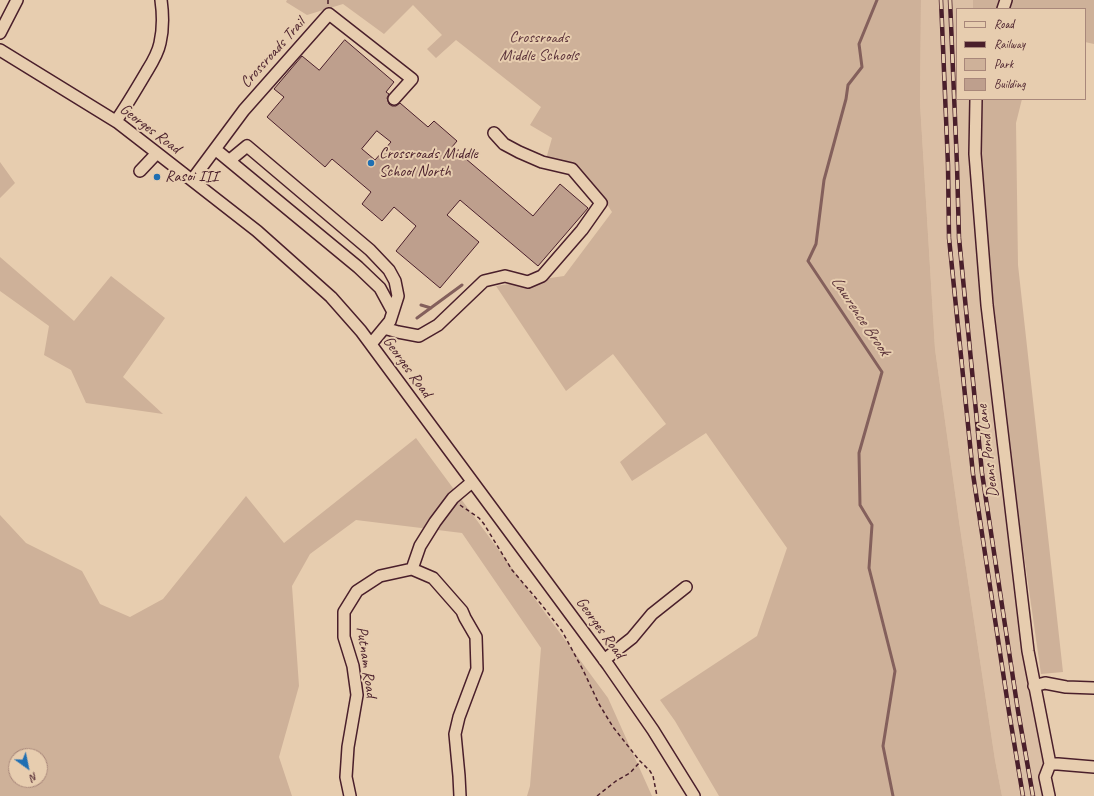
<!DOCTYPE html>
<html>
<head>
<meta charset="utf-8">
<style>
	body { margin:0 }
	#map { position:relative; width:1094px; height:796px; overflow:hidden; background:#e7cdaf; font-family:Caveat,sans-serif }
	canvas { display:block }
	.legend { position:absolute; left:956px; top:8px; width:130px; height:92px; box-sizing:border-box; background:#e7cdaf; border:1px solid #a8877a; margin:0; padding:5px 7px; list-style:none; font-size:12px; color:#4a1f2b }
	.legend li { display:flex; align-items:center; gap:8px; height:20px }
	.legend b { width:20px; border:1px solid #a8877a }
	.north { position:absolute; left:8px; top:748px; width:40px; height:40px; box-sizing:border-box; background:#e7cdaf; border:1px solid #a8877a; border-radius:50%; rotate:147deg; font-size:11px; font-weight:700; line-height:16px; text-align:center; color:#4a1f2b }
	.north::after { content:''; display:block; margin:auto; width:14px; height:18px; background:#1f6fb2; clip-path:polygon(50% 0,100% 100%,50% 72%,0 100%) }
</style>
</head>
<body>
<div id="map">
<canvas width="1094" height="796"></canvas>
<ul class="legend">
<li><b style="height:5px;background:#e7cdaf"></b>Road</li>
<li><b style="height:5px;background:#4a1f2b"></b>Railway</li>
<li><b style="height:11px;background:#ceb199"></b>Park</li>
<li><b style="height:11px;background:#be9f8d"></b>Building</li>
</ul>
<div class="north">N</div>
</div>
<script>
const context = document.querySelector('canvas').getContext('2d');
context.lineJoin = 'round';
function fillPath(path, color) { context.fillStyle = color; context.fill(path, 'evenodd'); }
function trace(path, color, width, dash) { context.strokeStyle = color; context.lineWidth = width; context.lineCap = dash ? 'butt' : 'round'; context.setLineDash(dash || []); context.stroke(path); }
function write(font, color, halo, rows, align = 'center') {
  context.font = font + ' Caveat,sans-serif'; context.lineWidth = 4; context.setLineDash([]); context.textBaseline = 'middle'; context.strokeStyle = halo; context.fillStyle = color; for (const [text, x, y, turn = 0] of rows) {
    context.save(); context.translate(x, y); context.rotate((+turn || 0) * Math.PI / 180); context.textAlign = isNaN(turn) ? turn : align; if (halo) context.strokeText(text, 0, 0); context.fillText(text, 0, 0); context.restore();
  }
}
fillPath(new Path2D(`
	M921,0H973V9H957V99H972L985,306L996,427L1022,613L1045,758L1047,796H1002L995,760L959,521L935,349L920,103Z`), '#dbbfa5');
fillPath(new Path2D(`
	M287,0H921L920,103L935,349L959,521L995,760L1002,796H719L675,721L660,700L757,636L787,548L706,433L632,481L620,462L666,424L613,354L566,391L496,286L564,276L612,212L593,183L546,159L552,138L530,125L541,107L456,40L436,58L427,49L442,35L413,5L384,34L343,4L307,15L286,2Z
	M973,0H1094V44L1085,42V9H973Z
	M982,99H1022L1016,123L1018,265L1063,672L1041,674L1008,443L990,269L979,134Z
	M0,162L15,183L0,198Z
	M0,257L74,321L111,276L165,318L123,377L163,414L86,403L71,370L44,355L49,326L0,291Z
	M416,438L608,698L652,796H527L530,786L541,648L462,533L356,520L310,554L292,586L299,686L279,757L292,796H0V515L26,543L82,571L100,604L130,617L163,599L246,496L284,543ZM16,756H40V780H16Z`), '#ceb199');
trace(new Path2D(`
	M877,0L859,44L862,67L848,85L846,99L824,180L816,244L808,261L882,372L859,453L860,505L872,525L869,568L895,671L883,746L893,796
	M421,305L431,308
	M417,318L462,285`), '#84605c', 3);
const building = new Path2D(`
	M345,40L394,82L386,92L389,94L387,98L389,104L392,106H396L400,103L428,127L434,121L457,141L452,147L533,216L560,184L588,208L538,266L460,200L447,215L479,242L440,288L396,251L416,226L394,207L382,221L362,204L371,192L332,159L325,167L267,117L284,97L274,89L302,56L319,70ZM377,131L391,142L375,160L362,149Z`);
fillPath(building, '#be9f8d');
trace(building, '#4a1f2b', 1);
const minor = new Path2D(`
	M1003,9L1006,0
	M0,33L17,0
	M0,50L117,122L157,153L257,231L331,297L361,331L608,665L653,730L694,796
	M976,99L975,154L987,305L1028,651L1050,764L1045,777L1049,796
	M116,121C127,105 137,88 147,71C152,63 158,53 160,43C163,30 163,14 161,0
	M215,149L358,267L380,288L393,312
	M230,160L247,146L370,250L389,270L395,281L398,296L390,321L371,344
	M140,171L157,153
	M192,180L244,110L329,14L412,79L394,99
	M384,328L398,332L419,336L438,325L484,281L505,276L528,282L542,276L582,230L601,203L572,169L542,162L519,152L504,144L494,133
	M412,569L420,546L435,522L453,498L472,482
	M604,660L632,638L652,614L686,587
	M1034,686L1045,683L1066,687L1094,688
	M1050,764H1058L1094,767
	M350,796L346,777L348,747L357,695L353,666L344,637V612L357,591L380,576L412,569L433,578L462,611L465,618L476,637L477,669L459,717L455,734L459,776L460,796`);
trace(minor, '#4a1f2b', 14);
trace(new Path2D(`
	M328,0V4
	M460,505L479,518L484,524L512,570L541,604L562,631L583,670L599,704L613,727L639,760L650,771L653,776L657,796
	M597,796L616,781L630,773L640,762`), '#4a1f2b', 1.5, [4, 3]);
trace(minor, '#e7cdaf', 11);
const rail = new Path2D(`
	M941,0L948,165L949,238L973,474L1009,712L1023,796
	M950,0L957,165L959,238L982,473L1018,711L1033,796`);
trace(rail, '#4a1f2b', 4.5);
trace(rail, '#e7cdaf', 3, [9]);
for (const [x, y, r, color] of [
	[371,163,4,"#1f6fb2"],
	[157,177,4,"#1f6fb2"]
]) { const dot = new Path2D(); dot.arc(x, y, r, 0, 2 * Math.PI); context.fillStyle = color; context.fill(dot); trace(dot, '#e7cdaf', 1.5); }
write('16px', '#5e353c', '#e7cdaf', [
	["Crossroads",539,38],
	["Middle Schools",539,56]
]);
write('16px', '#4a1f2b', '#e7cdaf', [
	["Crossroads Trail",273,53,-48],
	["Georges Road",150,129,37],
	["Georges Road",407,367,54],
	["Deans Pond Lane",988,451,-97],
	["Georges Road",600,628,54],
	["Putnam Road",366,662,82]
]);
write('16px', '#4a1f2b', '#e7cdaf', [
	["Crossroads Middle",379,154],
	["School North",379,172],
	["Rasoi III",165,177]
], 'left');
write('italic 17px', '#5d353b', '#e7cdaf', [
	["Lawrence Brook",860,316,56]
]);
</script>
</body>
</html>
